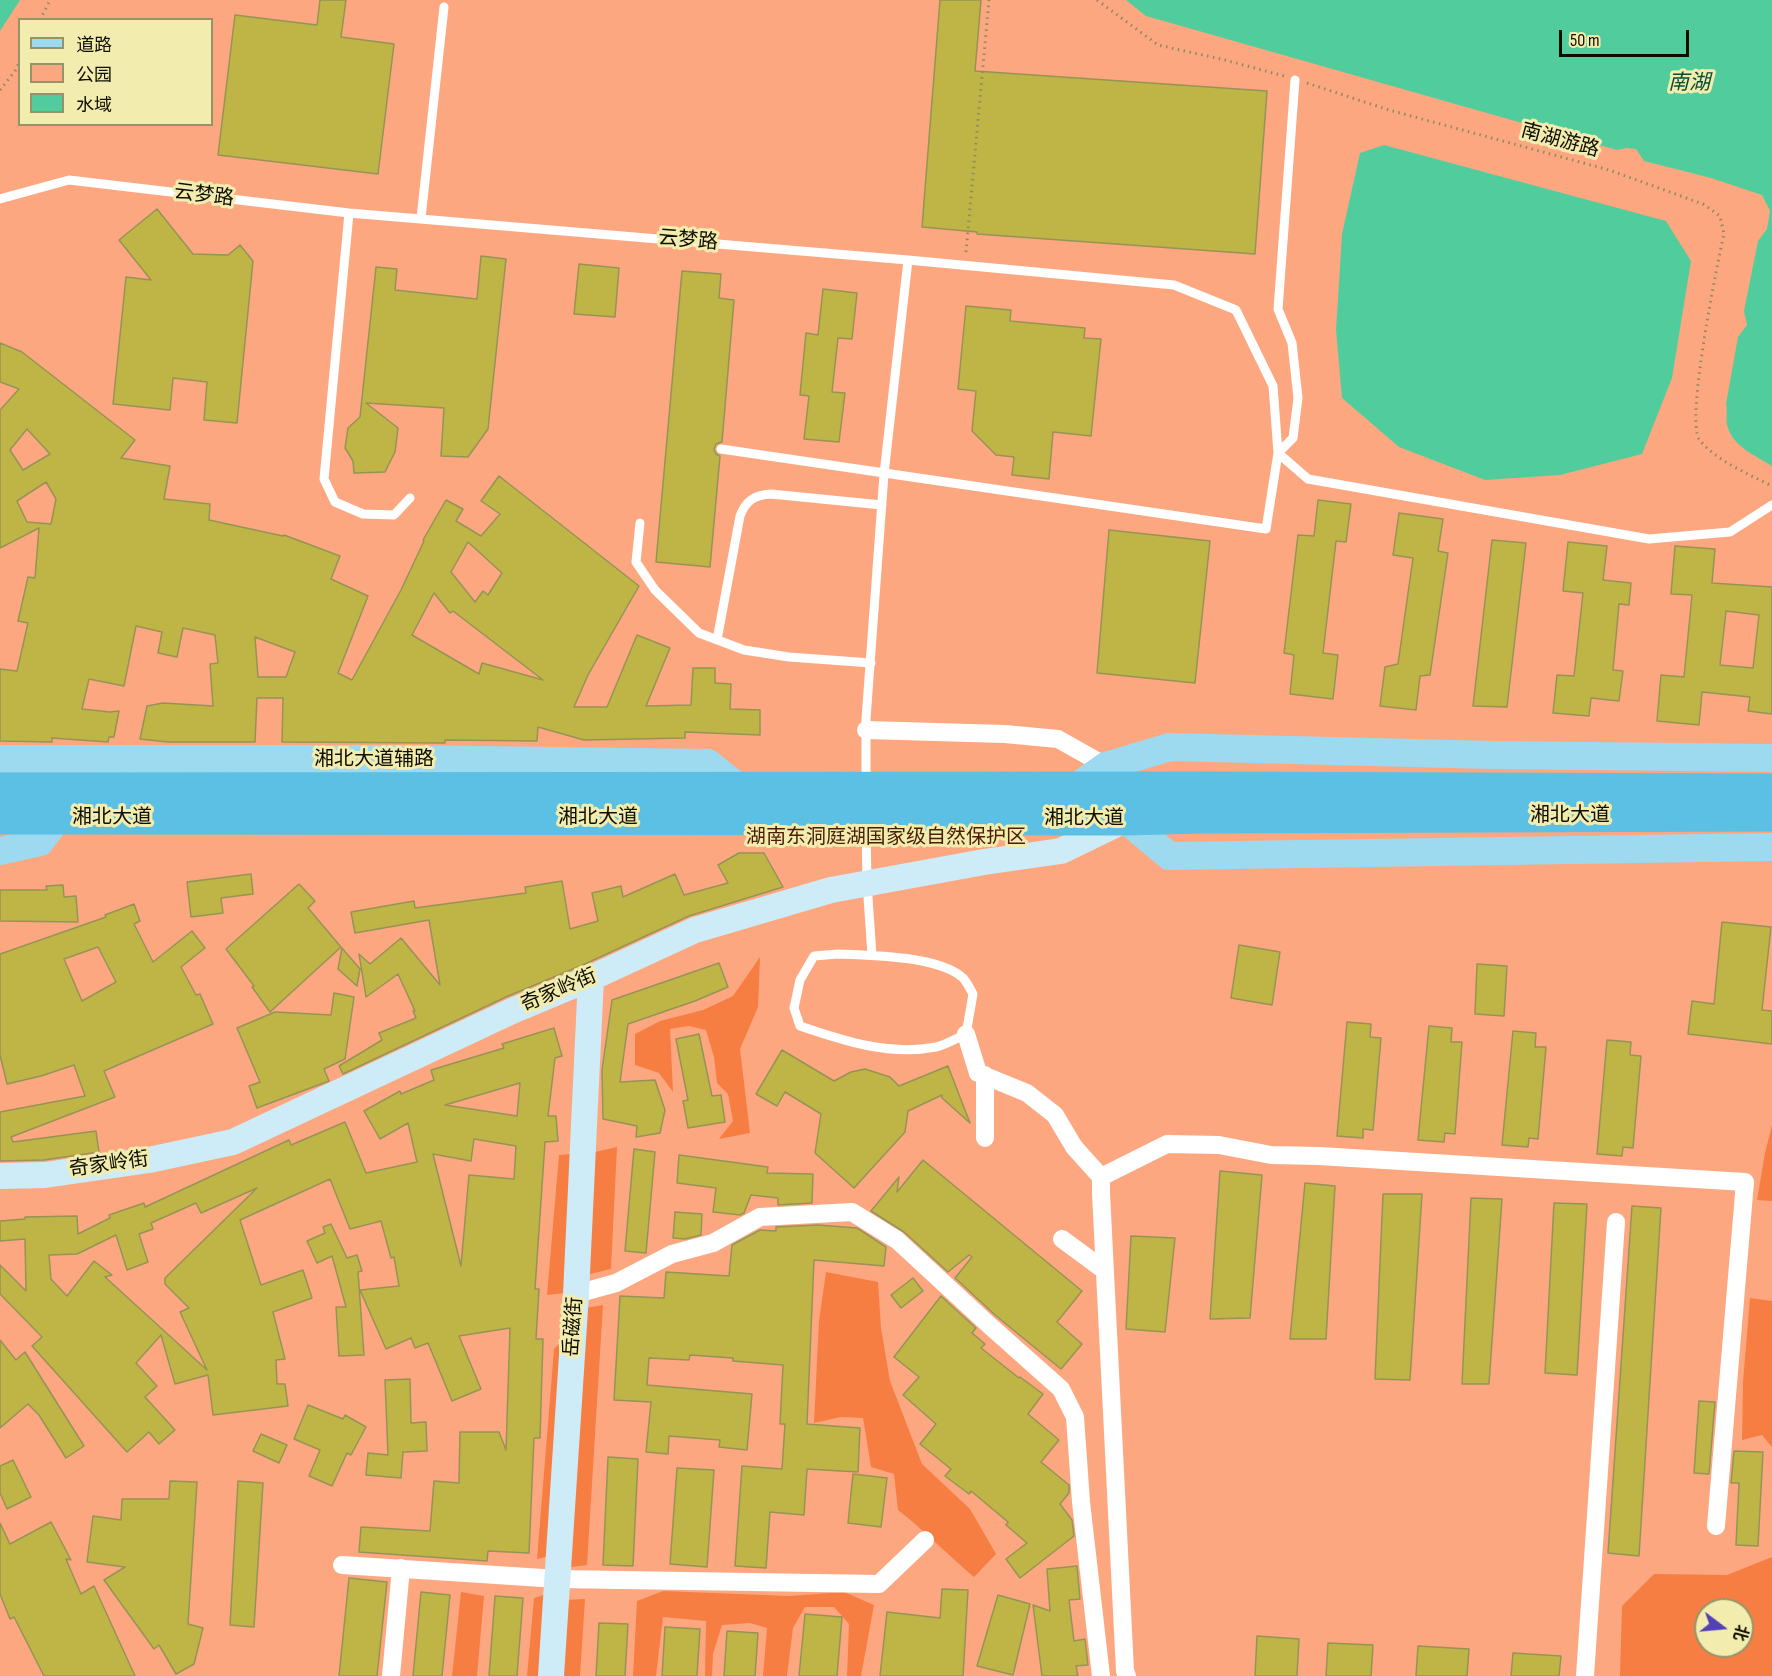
<!DOCTYPE html>
<html>
<head>
<meta charset="utf-8">
<style>
	body { margin:0 }
	#map { position:relative; width:1772px; height:1676px; overflow:hidden; background:#e4e0a1; font-family:"Sofia Sans Condensed","Noto Sans SC",sans-serif }
	canvas { display:block }
	.legend { position:absolute; left:18px; top:18px; width:195px; height:108px; box-sizing:border-box; background:#f2edae; border:2px solid #979368; margin:0; padding:8px 10px; list-style:none; font-size:18px; color:#0f0d00 }
	.legend li { display:flex; align-items:center; gap:12px; height:30px }
	.legend b { width:30px; border:2px solid #979368 }
	.north { position:absolute; left:1694px; top:1598px; width:60px; height:60px; box-sizing:border-box; background:#f2edae; border:2px solid #979368; border-radius:50%; rotate:106deg; font-size:16px; font-weight:700; line-height:24px; text-align:center; color:#0f0d00 }
	.north::after { content:''; display:block; margin:auto; width:21px; height:27px; background:#5440b7; clip-path:polygon(50% 0,100% 100%,50% 72%,0 100%) }
	.scale { position:absolute; left:1559px; top:30px; width:130px; height:27px; box-sizing:border-box; border:3px solid #0f0d00; border-top:0; padding-left:8px; font-size:18px; line-height:21px; white-space:nowrap; color:#0f0d00; -webkit-text-stroke:4px #f2edae; paint-order:stroke }
</style>
</head>
<body>
<div id="map">
<canvas width="1772" height="1676"></canvas>
<ul class="legend">
<li><b style="height:8px;background:#9dd9ef"></b>道路</li>
<li><b style="height:16px;background:#fda781"></b>公园</li>
<li><b style="height:16px;background:#51cd9d"></b>水域</li>
</ul>
<div class="north">北</div>
<div class="scale">50 m</div>
</div>
<script>
const context = document.querySelector('canvas').getContext('2d');
context.lineJoin = 'round';
function fillPath(path, color) { context.fillStyle = color; context.fill(path, 'evenodd'); }
function trace(path, color, width, dash) { context.strokeStyle = color; context.lineWidth = width; context.lineCap = dash ? 'butt' : 'round'; context.setLineDash(dash || []); context.stroke(path); }
function write(font, color, halo, rows, align = 'center') {
  context.font = font + ' "Sofia Sans Condensed","Noto Sans SC",sans-serif'; context.lineWidth = 6; context.setLineDash([]); context.textBaseline = 'middle'; context.strokeStyle = halo; context.fillStyle = color; for (const [text, x, y, turn = 0] of rows) {
    context.save(); context.translate(x, y); context.rotate((+turn || 0) * Math.PI / 180); context.textAlign = isNaN(turn) ? turn : align; if (halo) context.strokeText(text, 0, 0); context.fillText(text, 0, 0); context.restore();
  }
}
fillPath(new Path2D(`
	M0,0H1772V1676H0ZM20,20H212V124H20ZM1706,1610H1742V1646H1706Z`), '#fda781');
fillPath(new Path2D(`
	M760,957L758,1007L740,1049L750,1133L719,1139L733,1121L728,1094L717,1083L714,1057L706,1030L689,1026L670,1029L673,1092L659,1073L635,1065V1034L660,1021L703,1010L733,996Z
	M1772,1125V1201L1757,1200L1765,1153Z
	M617,1147L611,1269L586,1275L595,1152Z
	M572,1154L565,1293L547,1295L559,1155Z
	M826,1272L878,1282L881,1328L890,1381L922,1464L970,1509L996,1554L974,1577C948,1555 925,1531 898,1510L894,1474L871,1467L863,1418L841,1417L814,1423L819,1321Z
	M1750,1298L1772,1301V1447L1762,1435L1742,1440L1743,1382Z
	M603,1305L587,1565L563,1568L579,1309Z
	M562,1341L550,1556L537,1559L554,1349Z
	M1772,1557V1676H1620L1622,1606L1654,1574L1727,1575ZM1706,1610H1742V1646H1706Z
	M663,1591L789,1596L844,1592L874,1605L861,1676H847L849,1624L834,1607H805L793,1628L787,1676H763L767,1628L750,1623L722,1625L713,1654L712,1676H705L706,1621L663,1617L656,1676H633L637,1601Z
	M461,1592L484,1596L477,1676H452Z
	M547,1594L542,1676H527L534,1598Z
	M585,1599L580,1676H558L564,1600Z`), '#f67e43');
fillPath(new Path2D(`
	M0,0H20L0,31Z
	M1126,0H1772V466C1756,456 1734,447 1728,428C1725,421 1728,413 1726,404L1738,337L1747,325L1744,311L1758,241L1767,229L1770,211L1762,195L1711,178L1644,161L1636,149L1626,148L1617,150L1146,16Z
	M1384,145L1666,221L1691,261L1672,378L1642,454L1560,475L1485,480L1399,447L1342,398L1336,330L1342,234L1360,153Z`), '#51cd9d');
const building = new Path2D(`
	M320,0H346L341,37L394,44L378,174L218,155L235,15L317,25Z
	M940,0H981L975,71L1267,91L1255,254L977,234V232L922,227Z
	M157,209L193,254L228,255L240,245L253,261L237,423L204,420L207,382L173,378L170,410L113,404L126,277L151,280L119,240Z
	M481,256L506,259L488,429L468,457L441,456L444,408L366,403L398,428L395,452L385,472L354,473L353,461L345,448L348,428L360,417L376,267L397,269L395,290L477,299Z
	M579,264L619,268L615,317L574,314Z
	M682,271L721,274L719,298L734,300L722,442L716,444L714,449L716,454L720,456L710,567L656,562Z
	M823,289L857,293L852,339L838,338L832,392L845,393L839,442L804,439L809,396L800,395L806,333L818,335Z
	M966,306L1011,310L1010,321L1085,328L1084,338L1101,339L1091,436L1053,432L1049,479L1012,475L1014,457L996,455L972,431L976,391L958,389Z
	M0,343L22,352L135,440L121,458L170,466L164,499L210,504L209,520L283,536L284,535L340,556L331,579L368,596L338,673L352,680L401,590L424,541L423,540L446,500L463,509L456,521L481,536L500,514L481,501L499,476L639,586L588,675L574,707H607L637,635L670,648L646,706L691,705L693,668H715V683L731,684L730,709L760,710V735L685,732V738L584,740L538,727L537,741L445,740V743L282,742L283,698H257L255,742H168L140,739L147,706L163,703L213,706L210,664L218,663L215,635L183,628L177,657L158,653L162,632L136,626L124,686L89,679L82,709L110,712L119,711L114,737H109L108,742L52,738V742L0,741V669L17,671L28,623L18,621L28,577L35,578L39,528L0,548V410L19,389L0,382ZM27,429L50,454L23,470L10,450ZM46,482L56,499L51,524L27,522L17,501ZM468,542L502,573L488,595L483,591L475,602L451,572ZM434,593L450,613L453,611L543,680L482,663L479,674L412,635ZM255,637L295,652L286,677H258Z
	M1318,500L1351,504L1346,542L1336,541L1323,653L1338,655L1333,699L1290,694L1294,655L1284,653L1298,535L1314,536Z
	M1399,513L1443,519L1438,551L1448,553L1430,675L1420,676L1416,710L1380,706L1385,667L1398,664L1413,558L1393,555Z
	M1109,530L1210,541L1195,683L1097,673Z
	M1492,540L1526,543L1507,707L1473,706Z
	M1568,542L1607,546L1603,580L1631,583L1629,605L1619,604L1613,670L1623,671L1619,701L1591,698L1589,716L1553,713L1557,675L1574,676L1583,593L1563,591Z
	M1675,546L1715,549L1712,583L1772,587V714L1748,711L1750,697L1702,692L1699,725L1657,721L1661,675L1684,677L1692,595L1671,594ZM1726,611L1759,615L1753,668L1720,665Z
	M739,853H764L783,887L689,916L585,964L506,997L343,1074L339,1066L382,1040L379,1033L416,1018L413,1011H415L398,974L366,997L359,954L370,964L401,938L440,985L429,920L355,933L351,912L414,901L415,908L526,893L525,887L562,881L570,929L598,921L592,893L621,886L623,897L675,874L684,895L728,883L718,865Z
	M251,874L253,894L221,898L223,913L191,917L187,882Z
	M299,884L315,901L308,908L341,947L270,1012L252,987L254,986L226,949Z
	M63,885L64,897L76,896L78,922L0,921V890H47L46,886Z
	M134,904L140,921L134,924L153,962L192,931L205,948L181,967L196,995L200,994L213,1024L104,1071L115,1097L11,1137L13,1142L96,1131L99,1152L44,1160L0,1161V1112L85,1096L74,1065L41,1076L7,1084L0,1055V954L106,917L105,915ZM98,947L116,982L82,1001L64,959Z
	M1722,922L1771,927L1762,1010L1772,1011V1044L1688,1034L1692,1001L1714,1004Z
	M1239,945L1280,952L1272,1005L1231,998Z
	M342,948L360,969L357,986L338,969Z
	M719,963L728,987L695,1001L628,1024L620,1082L655,1080L665,1110L660,1133L636,1137L637,1126L603,1119L602,1070L612,1000Z
	M1477,964L1507,966L1504,1016L1475,1014Z
	M334,993L354,997L345,1059L324,1069L329,1081L257,1108L249,1086L260,1082L237,1028L275,1012L331,1015Z
	M1347,1022L1371,1024L1370,1037L1381,1038L1373,1130L1363,1129V1138L1337,1136Z
	M1429,1026L1452,1028L1451,1042H1462L1455,1134L1445,1133L1444,1142L1418,1140Z
	M554,1028L562,1056L555,1058L548,1116H556L558,1141L545,1142L535,1289H539L536,1339H543L540,1438H534L529,1553L488,1551L487,1561L359,1552L361,1527L430,1531L434,1481L459,1483L460,1432H499L506,1450L510,1328L459,1336L481,1389L452,1401L428,1343L415,1348L411,1338L386,1349L360,1290L399,1286L394,1257L391,1258L381,1221L350,1229L330,1179L240,1220L261,1285L303,1270L312,1298L273,1312L285,1359L276,1360L277,1384H285L288,1406L213,1415L208,1375L175,1384L161,1335L136,1363L157,1386L145,1397L175,1430L159,1444L149,1432L127,1452L32,1346L42,1337L0,1294V1265L26,1291L25,1239L0,1241V1221L25,1219V1217L77,1216L78,1234L110,1218L109,1215L144,1203L145,1207L289,1140L291,1145L345,1122L366,1173L417,1162L408,1123L380,1139L364,1111L400,1091L401,1094L434,1080L431,1070L504,1048L502,1044ZM520,1083L517,1116L445,1105ZM474,1139L516,1146L514,1179L469,1175L461,1266L433,1154L471,1161ZM257,1188L165,1278V1284L189,1308L180,1312L207,1370L105,1277L112,1275L94,1261L67,1296L51,1279L49,1255L77,1254L116,1235L127,1270L148,1262L139,1234L153,1229L151,1223L196,1203L201,1213Z
	M1513,1031L1536,1033L1535,1047H1546L1538,1139L1529,1138L1528,1147L1502,1145Z
	M699,1034L712,1096L721,1095L725,1122L688,1128L683,1101L688,1100L676,1039Z
	M1607,1040L1631,1042L1630,1055L1641,1056L1633,1148L1623,1147L1622,1156L1597,1154Z
	M782,1050L834,1081L851,1072L865,1069L890,1077L899,1086L948,1066L970,1123L942,1098V1095L908,1111L905,1132L854,1188L815,1153L821,1114L785,1092L777,1106L756,1094Z
	M634,1149L655,1152L646,1253L625,1251Z
	M679,1155L768,1167L767,1173L813,1174L812,1203L778,1205V1198L751,1195L744,1213L740,1215L713,1212L716,1188L677,1183Z
	M923,1160L1082,1291L1057,1322L1082,1344L1061,1369L995,1315L955,1278L972,1257L969,1255L948,1272L904,1232L871,1211L899,1177L897,1192Z
	M1220,1171L1262,1175L1250,1318L1210,1319Z
	M1305,1183L1335,1186L1326,1339H1290Z
	M1383,1194H1422L1410,1380L1375,1379Z
	M1471,1198L1502,1199L1489,1384H1462Z
	M1554,1203L1587,1204L1577,1375L1545,1373Z
	M1632,1206L1661,1208L1639,1556L1608,1553Z
	M675,1212L702,1214L701,1235L685,1239L673,1238Z
	M331,1224L347,1258L357,1255L362,1271L358,1272L364,1355L339,1356L336,1307H346L332,1256L317,1263L307,1241L325,1233L323,1227Z
	M818,1225L857,1228L886,1247L884,1266L814,1260L807,1424L860,1428L858,1472L807,1469L804,1515L770,1512L766,1568L735,1566L742,1466L782,1469L785,1424H780L783,1365L733,1361V1358L690,1355L689,1360L649,1358L647,1385L752,1394L747,1450L719,1447L720,1440L669,1436L668,1454L646,1452L651,1402L614,1400L620,1296L664,1298L666,1272L729,1276L732,1245L760,1230L776,1231V1227Z
	M1131,1236L1175,1238L1165,1332L1126,1329Z
	M913,1278L923,1291L901,1308L891,1295Z
	M941,1296L976,1328L972,1333L985,1344L981,1348L1019,1378L1020,1377L1043,1394L1028,1414L1059,1440L1041,1462L1069,1485V1493L1060,1504L1072,1520L1074,1536L1020,1578L1006,1559L1027,1543L1006,1525L1008,1522L971,1491L969,1494L945,1476L951,1469L920,1444L936,1424L903,1395L919,1377L894,1357Z
	M0,1340L16,1360L25,1352L84,1446L66,1458L39,1415L28,1404L0,1428Z
	M410,1379L411,1423L426,1422L427,1451L403,1452L401,1478L366,1475L368,1453L388,1455L385,1380Z
	M1699,1401L1715,1402L1709,1474L1694,1473Z
	M308,1405L343,1419L345,1415L366,1427L351,1455L347,1453L332,1486L309,1476L320,1450L294,1439Z
	M261,1434L287,1445L279,1463L253,1451Z
	M1734,1451L1763,1452L1758,1546L1736,1545L1739,1483H1731Z
	M608,1457L638,1459L633,1566L603,1565Z
	M13,1460L31,1497L7,1509L0,1493V1466Z
	M677,1468L714,1470L707,1567L670,1564Z
	M853,1474L887,1478L881,1527L848,1523Z
	M170,1481L197,1482L188,1624L203,1628L194,1664L176,1674L159,1645L154,1649L104,1580L125,1567L87,1562L93,1516L121,1520L122,1499H169Z
	M238,1481L263,1483L254,1627L230,1625Z
	M51,1522L71,1560L66,1559L81,1594L94,1586L135,1676H44L14,1617L10,1619L0,1594V1523L10,1544Z
	M1077,1566L1080,1599L1069,1600L1074,1641L1085,1639L1088,1665L1076,1666L1078,1676H1042L1033,1605L1050,1611L1047,1569Z
	M349,1578L387,1582L377,1676H339Z
	M942,1589L968,1590L963,1676H880L887,1612L940,1618Z
	M421,1592L450,1595L442,1676H413Z
	M998,1595L1030,1604L1013,1675L977,1666Z
	M495,1596L523,1598L517,1676H489Z
	M805,1614L842,1617L837,1676H799Z
	M599,1623L628,1624L625,1676H596Z
	M665,1627L700,1629L697,1676H662Z
	M727,1631L758,1633L755,1676H724Z
	M1257,1636L1299,1639L1297,1676H1255Z
	M1328,1643L1373,1645L1371,1676H1326Z
	M1418,1646L1469,1649L1467,1676H1416Z
	M1513,1653L1561,1656L1559,1676H1511Z`);
fillPath(building, '#beb546');
trace(building, '#979356', 1.5);
trace(new Path2D(`
	M1097,0L1158,45L1225,60L1284,76
	M40,20L50,0
	M1307,83L1389,110L1609,170L1703,204L1720,216L1724,234C1717,264 1686,419 1699,439C1713,459 1750,475 1772,486
	M0,90L15,71L20,61
	M966,252L989,0`), '#8e8b60', 3, [1.5, 4.5]);
trace(new Path2D(`
	M1295,80L1278,309L1292,343L1298,398L1293,438L1278,453L1308,479L1649,539L1730,532L1772,505
	M0,199L69,180L349,213L908,260L884,474L866,719V784
	M349,213L324,479L335,502L363,514L394,515L410,498
	M421,218L444,7
	M721,449L1266,529L1278,453L1273,386L1236,310L1174,285L908,260
	M640,523L636,562L655,590L699,633L744,650L789,657L871,663
	M717,640L740,516C746,500 755,495 771,494L882,505
	M866,825L867,883L872,955
	M838,954C870,955 939,956 963,978C967,982 970,989 973,994L966,1034C957,1038 946,1045 936,1047C889,1056 844,1041 800,1026L794,1008L800,980L814,956Z`), '#fff', 9);
trace(new Path2D(`
	M866,730L1005,734L1058,739L1106,766
	M966,1034L978,1073L1027,1093L1055,1115L1074,1147L1101,1177V1193L1125,1671L1127,1676
	M985,1075V1138
	M1101,1177L1167,1144L1219,1145L1271,1155L1319,1156L1745,1182L1716,1526
	M1062,1239L1104,1270
	M576,1294L616,1283L672,1254L713,1243L760,1217L852,1212L897,1240L989,1325L1061,1389L1075,1417L1081,1502L1101,1676
	M342,1565L558,1579L879,1584L925,1540
	M391,1676L401,1568
	M1585,1676L1616,1222`), '#fff', 18);
trace(new Path2D(`
	M0,1176L45,1175L149,1160L233,1142L512,1011L591,978L695,930L831,890L984,862L1061,851L1125,820
	M551,1676L576,1294L591,978`), '#ceecf7', 26);
trace(new Path2D(`
	M0,759H406L708,763L739,788
	M1075,788L1106,766L1170,747L1493,755L1772,758
	M1125,819L1169,856L1772,847
	M0,851L40,842L58,818`), '#9dd9ef', 28);
trace(new Path2D(`
	M0,789L1193,788L1772,790
	M0,818L1125,819L1203,817L1772,815`), '#5bc0e4', 33);
write('20px', '#0f0d00', '#f2edae', [
	["南湖游路",1560,141,15],
	["云梦路",204,196,7],
	["云梦路",688,241,5],
	["湘北大道辅路",374,760],
	["湘北大道",1570,816],
	["湘北大道",112,818],
	["湘北大道",598,818],
	["湘北大道",1084,819],
	["奇家岭街",559,991,-23],
	["奇家岭街",109,1165,-8],
	["岳磁街",574,1327,-86]
]);
write('20px', '#4a1c04', '#f2edae', [
	["湖南东洞庭湖国家级自然保护区",886,838]
]);
write('italic 21px', '#054e37', '#f2edae', [
	["南湖",1689,84]
]);
</script>
</body>
</html>
